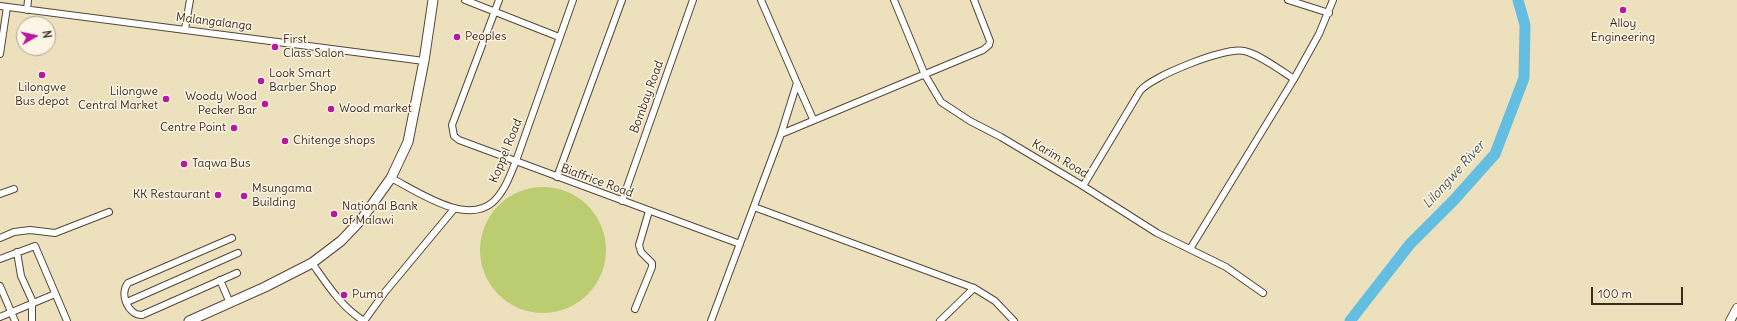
<!DOCTYPE html>
<html>
<head>
<meta charset="utf-8">
<style>
	body { margin:0 }
	#map { position:relative; width:1737px; height:321px; overflow:hidden; background:#ece0bd; font-family:Delius,sans-serif }
	canvas { display:block }
	.north { position:absolute; left:16px; top:16px; width:40px; height:40px; box-sizing:border-box; background:#fcf5e5; border:1px solid #afa495; border-radius:50%; rotate:81deg; font-size:11px; font-weight:700; line-height:16px; text-align:center; color:#3b2a1e }
	.north::after { content:''; display:block; margin:auto; width:14px; height:18px; background:#b5179e; clip-path:polygon(50% 0,100% 100%,50% 72%,0 100%) }
	.scale { position:absolute; left:1591px; top:287px; width:92px; height:18px; box-sizing:border-box; border:2px solid #3b2a1e; border-top:0; padding-left:5px; font-size:12px; line-height:14px; white-space:nowrap; color:#3b2a1e; -webkit-text-stroke:3px #fcf5e5; paint-order:stroke }
</style>
</head>
<body>
<div id="map">
<canvas width="1737" height="321"></canvas>
<div class="north">N</div>
<div class="scale">100 m</div>
</div>
<script>
const context = document.querySelector('canvas').getContext('2d');
context.lineJoin = 'round';
function fillPath(path, color) { context.fillStyle = color; context.fill(path, 'evenodd'); }
function trace(path, color, width, dash) { context.strokeStyle = color; context.lineWidth = width; context.lineCap = dash ? 'butt' : 'round'; context.setLineDash(dash || []); context.stroke(path); }
function write(font, color, halo, rows, align = 'center') {
  context.font = font + ' Delius,sans-serif'; context.lineWidth = 3; context.setLineDash([]); context.textBaseline = 'middle'; context.strokeStyle = halo; context.fillStyle = color; for (const [text, x, y, turn = 0] of rows) {
    context.save(); context.translate(x, y); context.rotate((+turn || 0) * Math.PI / 180); context.textAlign = isNaN(turn) ? turn : align; if (halo) context.strokeText(text, 0, 0); context.fillText(text, 0, 0); context.restore();
  }
}
fillPath(new Path2D(`
	M480 250a63 63 0 1 1 126 0a63 63 0 1 1-126 0Z`), '#bbcd70');
trace(new Path2D(`
	M1350,321L1410,244L1454,200L1495,154L1524,78L1525,25L1518,0`), '#64bee2', 11);
const minor = new Path2D(`
	M465,0L559,37
	M499,0L452,125L454,136L459,140L740,244
	M894,0L925,75L941,102L970,121L1001,137L1083,186L1157,233L1226,267L1263,293
	M1288,0L1329,13
	M0,6L424,61
	M27,10L28,0
	M185,29L190,0
	M0,54L7,7
	M797,83L813,119
	M781,134L983,50L989,45L990,41L974,0
	M557,177L622,0
	M391,178C417,191 466,226 493,202C505,191 510,175 516,161L573,0
	M1083,186L1140,91C1152,76 1225,47 1244,51C1259,54 1280,70 1294,79
	M0,194L14,189
	M622,201L693,0
	M754,207L974,288L995,301L1014,321
	M0,238L14,232L30,230L55,233L109,212
	M232,238L128,283C119,294 128,315 142,315L237,273
	M1190,249L1294,79L1319,34L1333,0
	M17,252L21,276L32,300V321
	M0,259L35,246L67,321
	M312,263C327,284 341,307 364,321
	M220,280L230,303
	M0,286L15,321
	M127,302L238,253
	M635,309L652,267V263L641,252L639,245L649,211
	M0,317L55,294
	M364,321L385,292L454,209
	M711,321L781,134L797,83L761,0
	M940,321L974,288`);
const major = new Path2D(`
	M1730,321L1737,308`);
const highway = new Path2D(`
	M189,321L265,287L312,263L341,241L361,220L391,178L408,142L424,61L433,0`);
trace(minor, '#564536', 8);
trace(major, '#564536', 10);
trace(highway, '#564536', 11);
trace(minor, '#fff', 6);
trace(major, '#fff', 8);
trace(highway, '#fff', 9);
for (const [x, y, r, color] of [
	[1623,10,4,"#b5179e"],
	[457,37,4,"#b5179e"],
	[275,47,4,"#b5179e"],
	[42,75,4,"#b5179e"],
	[261,81,4,"#b5179e"],
	[166,99,4,"#b5179e"],
	[265,104,4,"#b5179e"],
	[331,109,4,"#b5179e"],
	[234,128,4,"#b5179e"],
	[285,141,4,"#b5179e"],
	[184,164,4,"#b5179e"],
	[218,195,4,"#b5179e"],
	[244,196,4,"#b5179e"],
	[334,214,4,"#b5179e"],
	[344,295,4,"#b5179e"]
]) { const dot = new Path2D(); dot.arc(x, y, r, 0, 2 * Math.PI); context.fillStyle = color; context.fill(dot); trace(dot, '#fcf5e5', 1.5); }
write('12px', '#3b2a1e', '#fcf5e5', [
	["Malangalanga",214,22,7],
	["Bombay Road",647,97,-70],
	["Koppel Road",506,151,-68],
	["Karim Road",1060,159,31],
	["Biaffrice Road",597,181,20]
]);
write('12px', '#3b2a1e', '#fcf5e5', [
	["Alloy",1623,24,"center"],
	["Engineering",1623,38,"center"],
	["Peoples",465,37],
	["First",283,40],
	["Class Salon",283,54],
	["Look Smart",269,74],
	["Barber Shop",269,88],
	["Lilongwe",42,88,"center"],
	["Bus depot",42,102,"center"],
	["Lilongwe",158,92,"right"],
	["Central Market",158,106,"right"],
	["Woody Wood",257,97,"right"],
	["Pecker Bar",257,111,"right"],
	["Wood market",339,109],
	["Centre Point",226,128,"right"],
	["Chitenge shops",293,141],
	["Taqwa Bus",192,164],
	["Msungama",252,189],
	["Building",252,203],
	["KK Restaurant",210,195,"right"],
	["National Bank",342,207],
	["of Malawi",342,221],
	["Puma",352,295]
], 'left');
write('italic 13px', '#475659', '#fcf5e5', [
	["Lilongwe River",1454,175,-48]
]);
</script>
</body>
</html>
